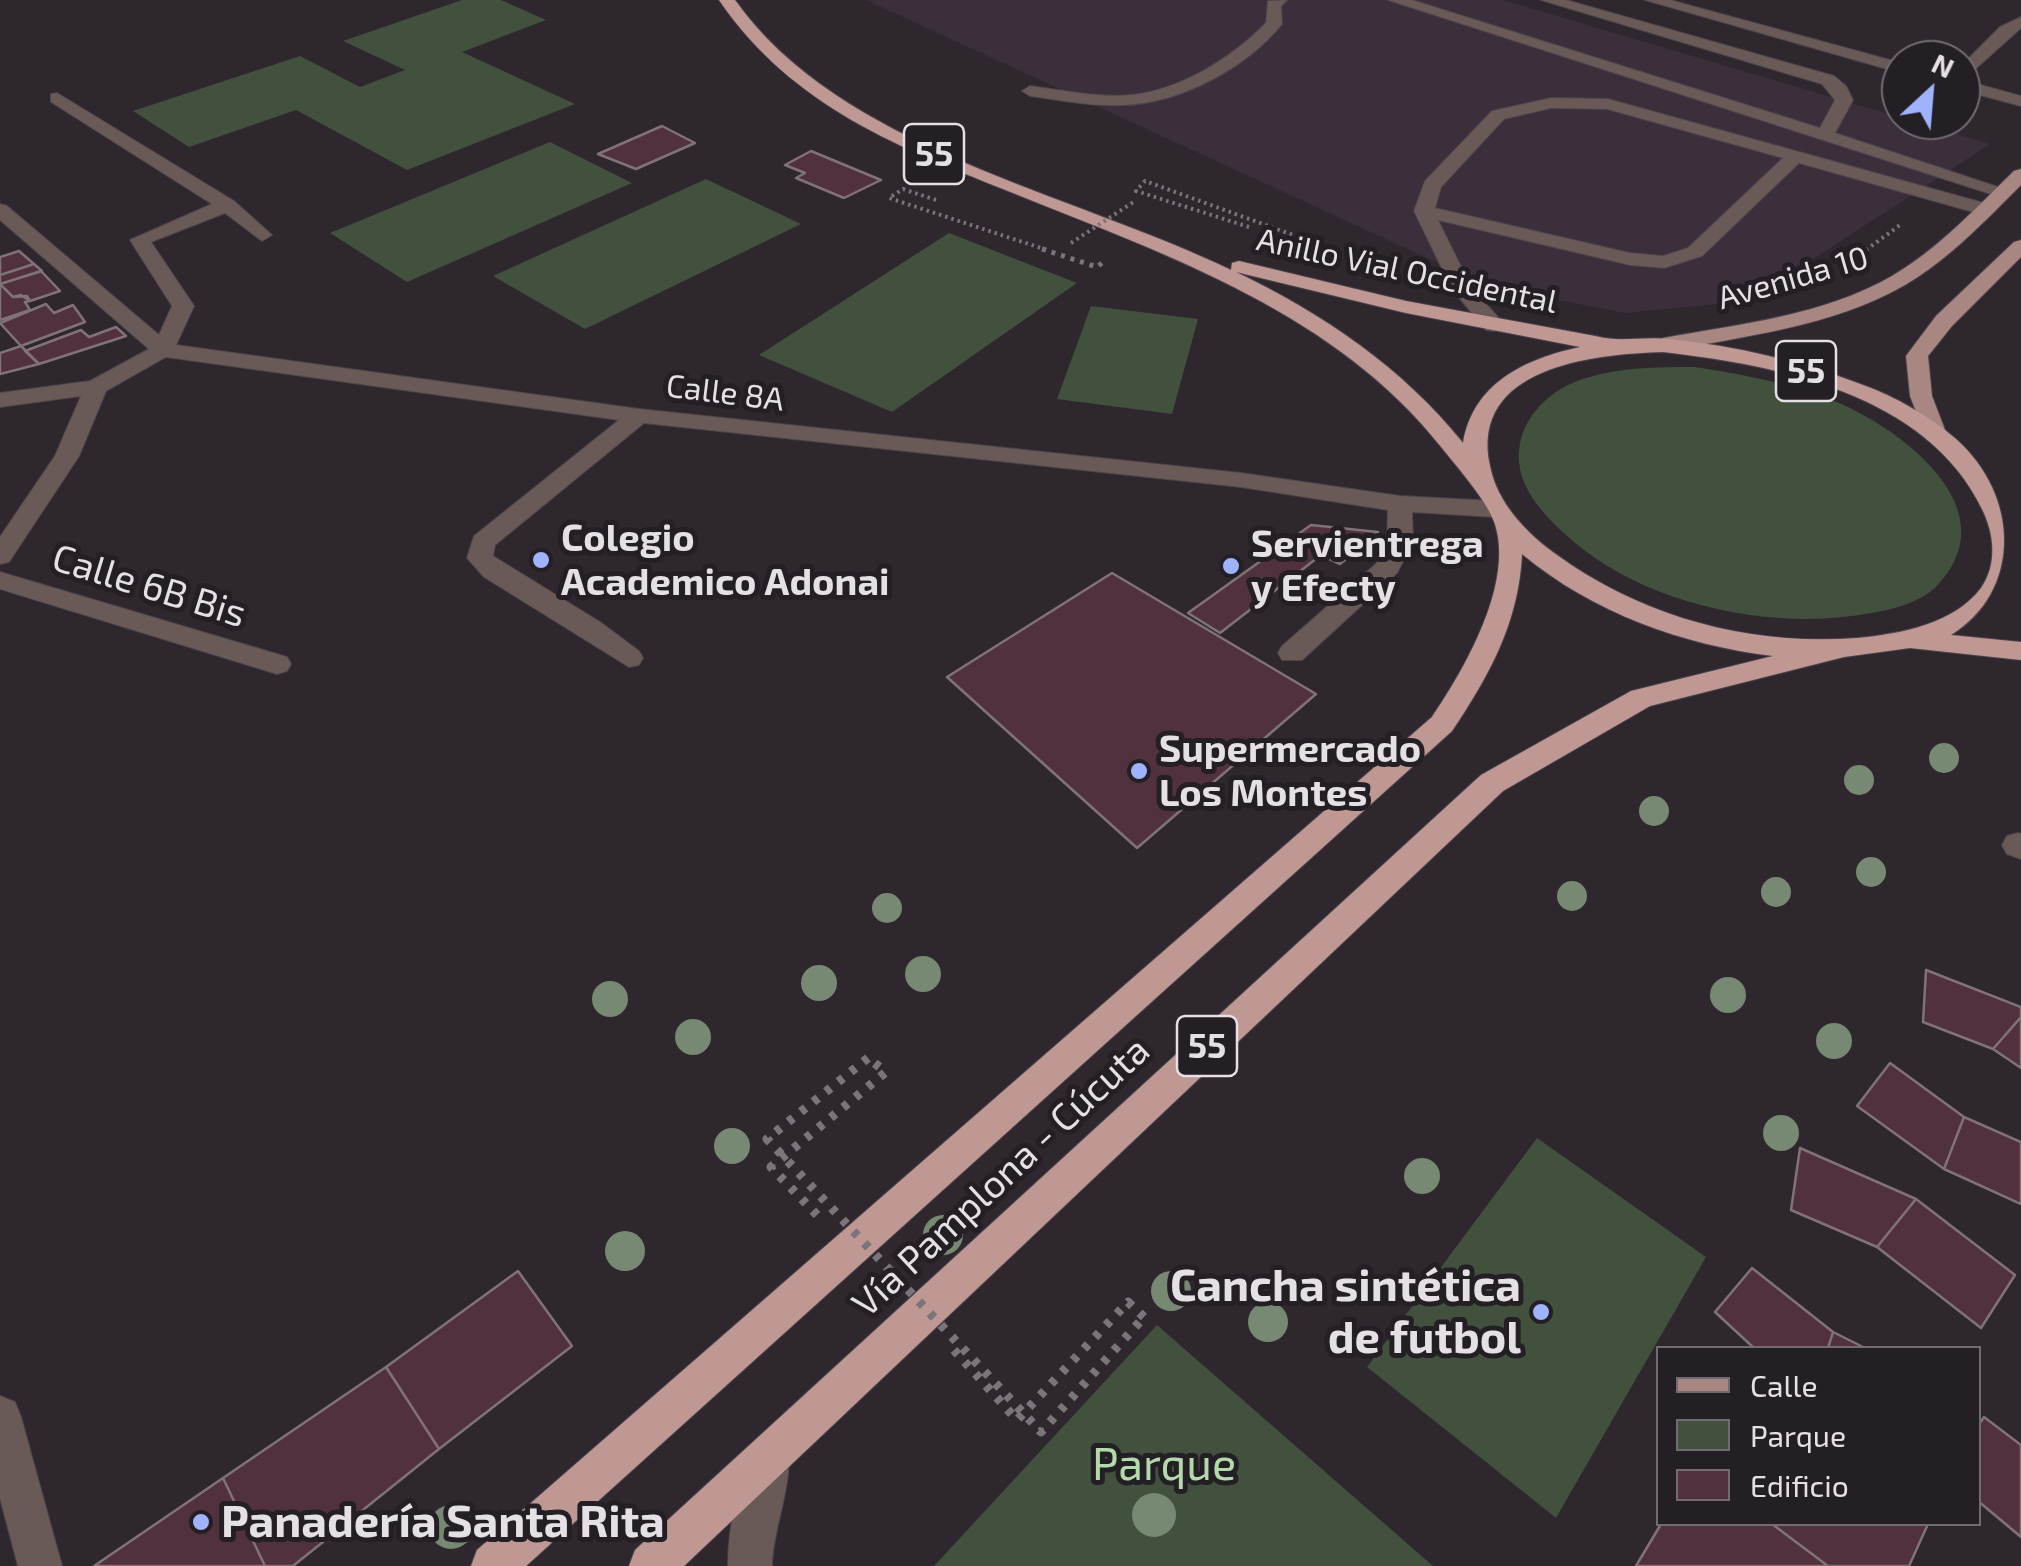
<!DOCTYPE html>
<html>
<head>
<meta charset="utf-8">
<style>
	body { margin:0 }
	#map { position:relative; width:2021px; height:1566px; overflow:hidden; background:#2e272e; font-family:"Exo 2",sans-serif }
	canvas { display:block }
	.legend { position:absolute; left:1656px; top:1346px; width:325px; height:180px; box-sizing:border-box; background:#241e25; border:2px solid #716c72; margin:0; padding:12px 18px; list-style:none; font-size:30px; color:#e5e0e5 }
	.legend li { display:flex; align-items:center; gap:20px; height:50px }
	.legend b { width:50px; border:2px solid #716c72 }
	.north { position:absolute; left:1881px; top:40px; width:100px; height:100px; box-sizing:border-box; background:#241e25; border:2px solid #716c72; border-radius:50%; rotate:26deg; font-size:28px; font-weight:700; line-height:40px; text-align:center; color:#e5e0e5 }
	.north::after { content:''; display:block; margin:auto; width:35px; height:45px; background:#9fb3fd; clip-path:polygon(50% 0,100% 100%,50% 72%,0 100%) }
</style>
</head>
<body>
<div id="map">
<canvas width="2021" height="1566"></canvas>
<ul class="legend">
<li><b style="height:12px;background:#a88682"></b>Calle</li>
<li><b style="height:28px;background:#41513d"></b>Parque</li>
<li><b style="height:28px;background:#51313d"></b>Edificio</li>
</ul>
<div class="north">N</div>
</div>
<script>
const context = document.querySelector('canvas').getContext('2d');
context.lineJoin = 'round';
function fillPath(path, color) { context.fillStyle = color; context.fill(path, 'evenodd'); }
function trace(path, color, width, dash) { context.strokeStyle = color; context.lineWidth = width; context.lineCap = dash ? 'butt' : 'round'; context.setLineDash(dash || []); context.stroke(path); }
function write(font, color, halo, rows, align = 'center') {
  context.font = font + ' "Exo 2",sans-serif'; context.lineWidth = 10; context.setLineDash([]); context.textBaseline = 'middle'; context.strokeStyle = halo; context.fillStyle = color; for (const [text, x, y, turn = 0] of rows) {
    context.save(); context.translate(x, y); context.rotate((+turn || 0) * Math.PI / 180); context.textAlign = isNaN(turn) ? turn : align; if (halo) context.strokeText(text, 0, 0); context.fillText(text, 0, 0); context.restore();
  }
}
fillPath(new Path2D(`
	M866,0H1503L1990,144L1749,301L1625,313L1490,287Z`), '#3a2f3a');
fillPath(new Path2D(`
	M462,0H501L546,20L462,52L575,104L407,170L296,110L189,147L133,111L300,56L360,87L405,70L343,41Z
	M550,142L632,183L407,282L330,233Z
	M706,179L801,224L585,329L493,276Z
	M949,233L1077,283L892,412L759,355Z
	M1091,306L1198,319L1172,414L1057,399Z
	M1695,367C1741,374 1784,382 1827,398C1898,425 2014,510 1935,588C1913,608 1871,614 1842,617C1758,626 1653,603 1584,550C1560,531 1526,501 1520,469C1512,426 1545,391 1583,379C1619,367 1657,367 1695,367Z
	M1537,1138L1706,1257L1556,1518L1367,1367Z
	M1157,1325L1433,1566H934Z`), '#41513d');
const building = new Path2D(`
	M662,126L695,143L636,169L598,154Z
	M811,151L881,180L844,198L796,178L805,173L785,165Z
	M19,251L34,264L0,275V257Z
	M34,264L42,271L0,284V275Z
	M41,271L60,291L30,301L21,295L13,297L0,284Z
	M0,284L13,297L27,296L30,301L25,302L30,310L0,320Z
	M46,304L54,313L73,305L85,322L21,346L0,323Z
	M116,327L126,336L39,364L25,351L81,330L89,337Z
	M21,346L39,364L0,374V353Z
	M1311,525L1378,532L1340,564L1321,555L1220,633L1188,613Z
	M1112,573L1316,694L1137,848L947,677Z
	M1926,970L2021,1007V1017L1993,1049L1923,1022Z
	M2021,1017V1068L1993,1049Z
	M1890,1063L1964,1117L1944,1169L1857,1106Z
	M1964,1117L2021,1142V1204L1944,1169Z
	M1800,1148L1916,1199L1877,1247L1791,1210Z
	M1916,1199L2015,1275L1981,1328L1877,1247Z
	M1752,1268L1833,1332L1828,1348H1754L1715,1312Z
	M518,1271L572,1346L439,1449L386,1367Z
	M1833,1332L1865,1348H1828Z
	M386,1367L439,1449L293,1566H265L223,1478Z
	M1984,1417L2021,1445V1537L1978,1501V1426Z
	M223,1478L265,1566H94Z
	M1661,1524H1772L1828,1566H1636Z
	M1772,1524H1928L1909,1566H1828Z`);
fillPath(building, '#51313d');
trace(building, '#807377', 2.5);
const minor = new Path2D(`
	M1287,0L1281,6L1282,24C1246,68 1181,103 1124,105C1093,107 1061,100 1030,96L1022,91L1030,86C1063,90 1097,98 1131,95C1180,90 1232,58 1266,23L1268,1Z
	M1388,0H1412L1820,128L1835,100L1822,84L1541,0H1566L1834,76L1846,86L1853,100L1835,133L2013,192L2004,198L1997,196Z
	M1645,0H1670L1901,63V73Z
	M2021,17V28L1963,80L2021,96V106L1961,90V66L2000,27Z
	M57,93L234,201L272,235L262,241L225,213L151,242L194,306L176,345L639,409L1241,473L1400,496L1495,501L1507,509L1495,517L1412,512L1413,542L1397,573L1302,660H1282L1278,653L1282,646L1377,563L1387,542L1388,510L1241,487L644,423L495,545L493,556L600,622L639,651L643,658L639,665L629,667L484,577L467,558L474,536L619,420L166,357L106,391L79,456L9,562L0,564V537L55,456L81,396L0,407V393L90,381L149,349L0,220V204L7,206L159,335L172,306L130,240L212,204L51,102V94Z
	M1551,98L1608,99L1991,205L1994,209L1984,215L1799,163L1702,256L1664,268L1630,265L1438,220L1471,287L1505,325L1494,331L1486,330L1452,289L1414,211L1425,181L1492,111ZM1551,108L1607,109L1783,158L1688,248L1663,256L1630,253L1435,208L1441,187L1504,119Z
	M0,572L287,657L291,664L287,671L277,674L0,589Z
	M2018,833L2021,834V859L2007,854L2002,845L2007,836Z
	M0,1396L15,1402L21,1417L62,1566H18L0,1498Z
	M770,1435L785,1441C798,1473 772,1528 772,1566H728C728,1525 739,1479 755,1441Z`);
const major = new Path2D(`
	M2021,169V185C1985,221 1949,259 1905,285C1832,327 1744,336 1663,352L1652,345L1663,338C1740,324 1822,316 1892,276C1938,249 1976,208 2014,171Z
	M2021,240V257L1952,326L1928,356L1932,396L1947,435L1943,440H1927L1910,396L1906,356L1936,316L2014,242Z`);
const highway = new Path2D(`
	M719,0H735C839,148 1072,193 1231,270L1232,263L1239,261L1406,301L1595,336C1621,343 1642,336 1669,339C1736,346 1801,361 1863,385C1896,397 1929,416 1956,439C2021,497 2021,592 1951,635L2021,642V660L1910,648L1844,657L1650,706L1503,791L684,1566H629L635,1550L1481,775L1631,691L1773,656C1683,645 1593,613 1522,554C1519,622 1489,676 1452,731L526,1566H471L477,1550L1432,717C1464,670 1512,587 1496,528C1491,505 1457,467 1442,448C1337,314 1170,256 1018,195C901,148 793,108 719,0ZM1236,272L1406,313L1580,347C1525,359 1473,383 1463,443C1402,367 1323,314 1236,272ZM1663,352C1777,365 1927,394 1982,509C1994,533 1998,564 1981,588C1954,624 1900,634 1857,638C1751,646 1644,618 1557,555C1527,534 1497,503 1490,466C1469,367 1593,354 1663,352Z`);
trace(minor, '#4b454b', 2);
trace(major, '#4b454b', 2);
trace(highway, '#4b454b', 2);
trace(new Path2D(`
	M936,200L903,189L889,198L1050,251
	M1249,227L1136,191L1145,181L1315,243
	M1866,250L1900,225`), '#7b747b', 4, [2.5, 4]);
trace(new Path2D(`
	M1042,249L1097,267L1102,263`), '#7b747b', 5, [4, 6]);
trace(new Path2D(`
	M817,1215L771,1167L886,1072L868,1058
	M954,1350L1017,1420L1128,1302L1144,1317`), '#7b747b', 9, [6, 10]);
fillPath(minor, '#695957');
fillPath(major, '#a88682');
fillPath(highway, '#c09893');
trace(new Path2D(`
	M1071,243L1135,201`), '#7b747b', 4, [2.5, 4]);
trace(new Path2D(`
	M868,1058L767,1139L1041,1432L1144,1317`), '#7b747b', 9, [6, 10]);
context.fillStyle = '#778972';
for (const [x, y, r] of [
	[1944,758,15],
	[1859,780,15],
	[1654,811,15],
	[1871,872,15],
	[1776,892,15],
	[1572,896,15],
	[887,908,15],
	[923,974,18],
	[819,983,18],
	[1728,995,18],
	[610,999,18],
	[693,1037,18],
	[1834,1041,18],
	[1781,1133,18],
	[732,1146,18],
	[1422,1176,18],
	[943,1235,20],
	[625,1251,20],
	[1171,1291,20],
	[1268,1322,20],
	[1154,1515,22],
	[451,1527,22]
]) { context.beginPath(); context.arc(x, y, r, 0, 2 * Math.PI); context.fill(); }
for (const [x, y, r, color] of [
	[541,560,10,"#9fb3fd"],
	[1231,566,10,"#9fb3fd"],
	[1139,771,10,"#9fb3fd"],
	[1541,1312,10,"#9fb3fd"],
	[201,1522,10,"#9fb3fd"]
]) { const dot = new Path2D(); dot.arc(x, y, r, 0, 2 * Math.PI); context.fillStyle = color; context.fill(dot); trace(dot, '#241e25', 4); }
write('32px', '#e5e0e5', '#241e25', [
	["Anillo Vial Occidental",1407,271,12],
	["Avenida 10",1793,278,-16],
	["Calle 8A",725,393,7]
]);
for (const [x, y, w] of [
	[934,154,60],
	[1806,371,60],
	[1207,1046,60]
]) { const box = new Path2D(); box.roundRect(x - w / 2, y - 30, w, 60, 8); context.fillStyle = '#241e25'; context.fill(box); trace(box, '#e5e0e5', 2.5); }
write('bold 35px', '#e5e0e5', null, [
	["55",934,154],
	["55",1806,371],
	["55",1207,1046]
]);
write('bold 38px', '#e5e0e5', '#241e25', [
	["Colegio",561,538],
	["Academico Adonai",561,582],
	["Servientrega",1251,544],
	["y Efecty",1251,588],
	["Supermercado",1159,749],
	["Los Montes",1159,793]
], 'left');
write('38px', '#e5e0e5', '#241e25', [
	["Calle 6B Bis",149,586,17],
	["Vía Pamplona - Cúcuta",1001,1177,-43]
]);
write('bold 45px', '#e5e0e5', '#241e25', [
	["Cancha sintética",1521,1286],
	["de futbol",1521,1338],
	["Panadería Santa Rita",221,1522,"left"]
], 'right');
write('45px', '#b3daa9', '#241e25', [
	["Parque",1164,1465]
]);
</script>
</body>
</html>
